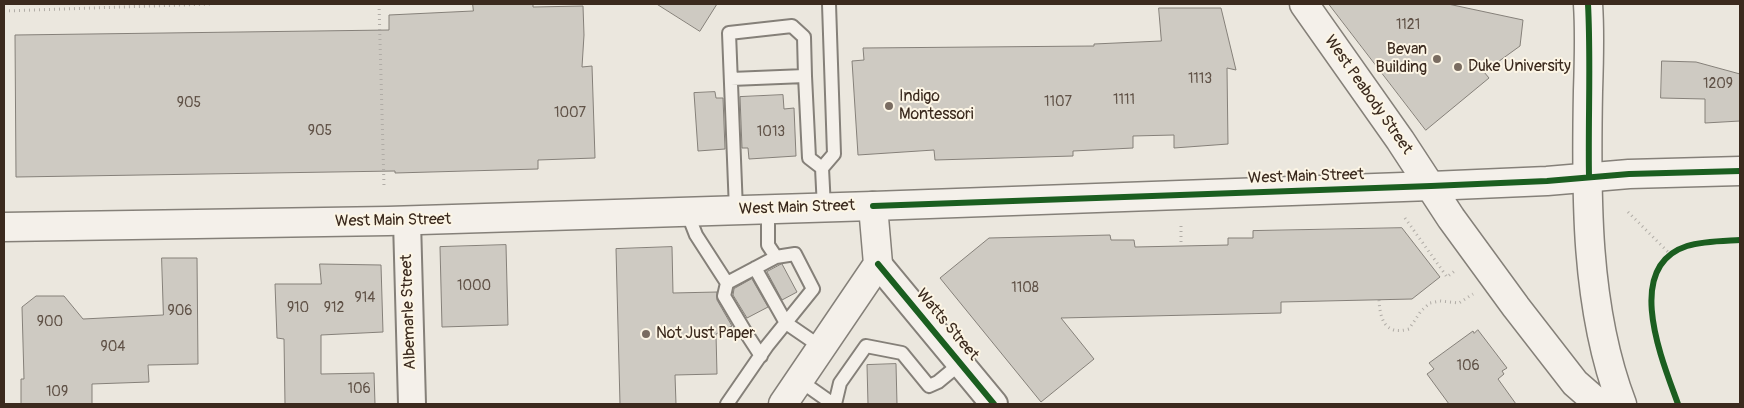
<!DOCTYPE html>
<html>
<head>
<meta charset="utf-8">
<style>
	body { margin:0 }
	#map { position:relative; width:1744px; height:408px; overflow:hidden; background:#ebe7de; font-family:Pangolin,sans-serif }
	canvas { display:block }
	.frame { position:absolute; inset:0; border:5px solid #3b2a1e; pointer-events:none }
</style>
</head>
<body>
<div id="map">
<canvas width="1744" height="408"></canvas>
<div class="frame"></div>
</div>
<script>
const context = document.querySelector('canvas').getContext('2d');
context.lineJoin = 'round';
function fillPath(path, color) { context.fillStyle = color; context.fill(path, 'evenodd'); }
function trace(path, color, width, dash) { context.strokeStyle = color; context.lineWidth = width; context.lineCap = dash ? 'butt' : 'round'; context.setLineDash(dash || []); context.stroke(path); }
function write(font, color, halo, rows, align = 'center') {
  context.font = font + ' Pangolin,sans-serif'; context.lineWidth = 4; context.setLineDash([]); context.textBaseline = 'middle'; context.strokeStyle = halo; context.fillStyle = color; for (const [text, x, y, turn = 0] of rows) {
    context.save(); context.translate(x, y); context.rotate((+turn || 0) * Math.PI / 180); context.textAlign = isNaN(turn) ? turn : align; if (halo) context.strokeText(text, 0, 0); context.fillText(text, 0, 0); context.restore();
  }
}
const building = new Path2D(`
	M473,4H533V7L583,6L584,35L582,67L592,66L595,158L538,160V169L395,173V171L16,177L15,35L389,30V15L473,11Z
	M657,4H717L700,31Z
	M1329,4H1448L1523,20L1520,46L1484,72L1489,78L1426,130Z
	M1159,8H1221L1236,70L1227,68L1228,144L1174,148V135L1133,136V148L1073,151V156L935,160L934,150L858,155L852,61L864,60L863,48L1094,46V44L1161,41Z
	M1662,61L1696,62L1740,74V121L1705,123V99L1661,98Z
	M715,92L716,98H723L725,149L698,151L694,93Z
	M783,95L784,109L794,108L796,156L749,159L748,148H742L740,97Z
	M1402,228L1440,277L1412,299L1281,302V313L1061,318L1094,359L1041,402L940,278L989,238L1110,235L1111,240H1134L1135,247L1228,245V238H1253V231Z
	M506,245L508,325L442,327L440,247Z
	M672,247L673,293L717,292V300L732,326L716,334L717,374L675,375L676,404H620L616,249Z
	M162,258H197L198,364L148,365L149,382L92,384V404H21V379H24L22,307L36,296H64L83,319L163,315Z
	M320,264L381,265L383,332L321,335V374L374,373L375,404H285L284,339L277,338L275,284H321Z
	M782,264L797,292L782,300L767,272Z
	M752,279L768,307L747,318L733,295L734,289Z
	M1478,330L1507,368L1502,371L1504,374L1498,379L1516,404H1449L1427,374L1434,369L1429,363L1473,331L1474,333Z
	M896,364L897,404H868L867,365Z`);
fillPath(building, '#cecac2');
trace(building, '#858079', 1);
const lane = new Path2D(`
	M805,76L809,158L822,168
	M731,79L805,76L804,37L792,26L729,33L736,210
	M824,208L822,168L834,154L829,4
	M768,209V245L776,257
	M687,212L696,235L727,283L724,296L746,333L761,356
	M755,268L786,323L821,347
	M727,283L776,257L795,254L813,289L767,346L727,404
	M799,380L833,404
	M835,404L840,383L866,346L902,353L929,386L938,382L961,363`);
const street = new Path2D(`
	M407,221L412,404
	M878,264L994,404`);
const secondary = new Path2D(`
	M1304,4L1400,140L1451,218L1516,307L1575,383L1599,404
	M1588,4C1590,33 1589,62 1588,91C1586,194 1585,308 1622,404
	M4,227L388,221L873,206`);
const primary = new Path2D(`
	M783,404L878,264L873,206L1431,186L1547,181L1629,174L1740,171`);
trace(lane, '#858079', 16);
trace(street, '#858079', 30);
trace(secondary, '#858079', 31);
trace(primary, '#858079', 31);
trace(new Path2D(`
	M379,4L384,186
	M4,11L211,4
	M1628,212L1670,254
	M1405,218L1447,277L1456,270
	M1181,226V245
	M1379,300C1380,319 1385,336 1409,329L1421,311L1430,303L1440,301L1459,303L1473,294`), '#b1ada7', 3, [1, 4]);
trace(lane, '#f4f0ea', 12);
trace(street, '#f4f0ea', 26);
trace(secondary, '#f4f0ea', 28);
trace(primary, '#f4f0ea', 28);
trace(new Path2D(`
	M1588,4C1591,61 1588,119 1589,177
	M873,206L1431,186L1547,181L1629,174L1740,171
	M878,264L994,404
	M1678,404C1663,362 1622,267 1687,246C1703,241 1723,241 1740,240`), '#1b5e20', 6);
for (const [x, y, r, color] of [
	[1437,59,5,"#796c61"],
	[1458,67,5,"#796c61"],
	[889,106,5,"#796c61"],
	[646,334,5,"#796c61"]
]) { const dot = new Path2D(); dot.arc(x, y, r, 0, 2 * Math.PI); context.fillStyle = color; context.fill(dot); trace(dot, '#fcf5e5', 2); }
write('14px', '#605247', null, [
	["1121",1408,25],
	["1113",1200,79],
	["1209",1718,84],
	["1111",1124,100],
	["1107",1058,102],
	["905",189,103],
	["1007",570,113],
	["905",320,131],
	["1013",771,132],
	["1000",474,286],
	["1108",1025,288],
	["914",365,298],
	["910",298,308],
	["912",334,308],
	["906",180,311],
	["900",50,322],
	["904",113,347],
	["106",1468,366],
	["106",359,389],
	["109",57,392]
]);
write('16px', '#3b2a1e', '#fcf5e5', [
	["Bevan",1427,50,"right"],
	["Building",1427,68,"right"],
	["Duke University",1468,67],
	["Indigo",899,97],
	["Montessori",899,115],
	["Not Just Paper",656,334]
], 'left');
write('16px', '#3b2a1e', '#fcf5e5', [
	["West Peabody Street",1368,95,55],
	["West Main Street",1306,177,-2],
	["West Main Street",797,208,-2],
	["West Main Street",393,221,-1],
	["Albemarle Street",409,312,-92],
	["Watts Street",947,325,50]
]);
</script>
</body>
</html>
